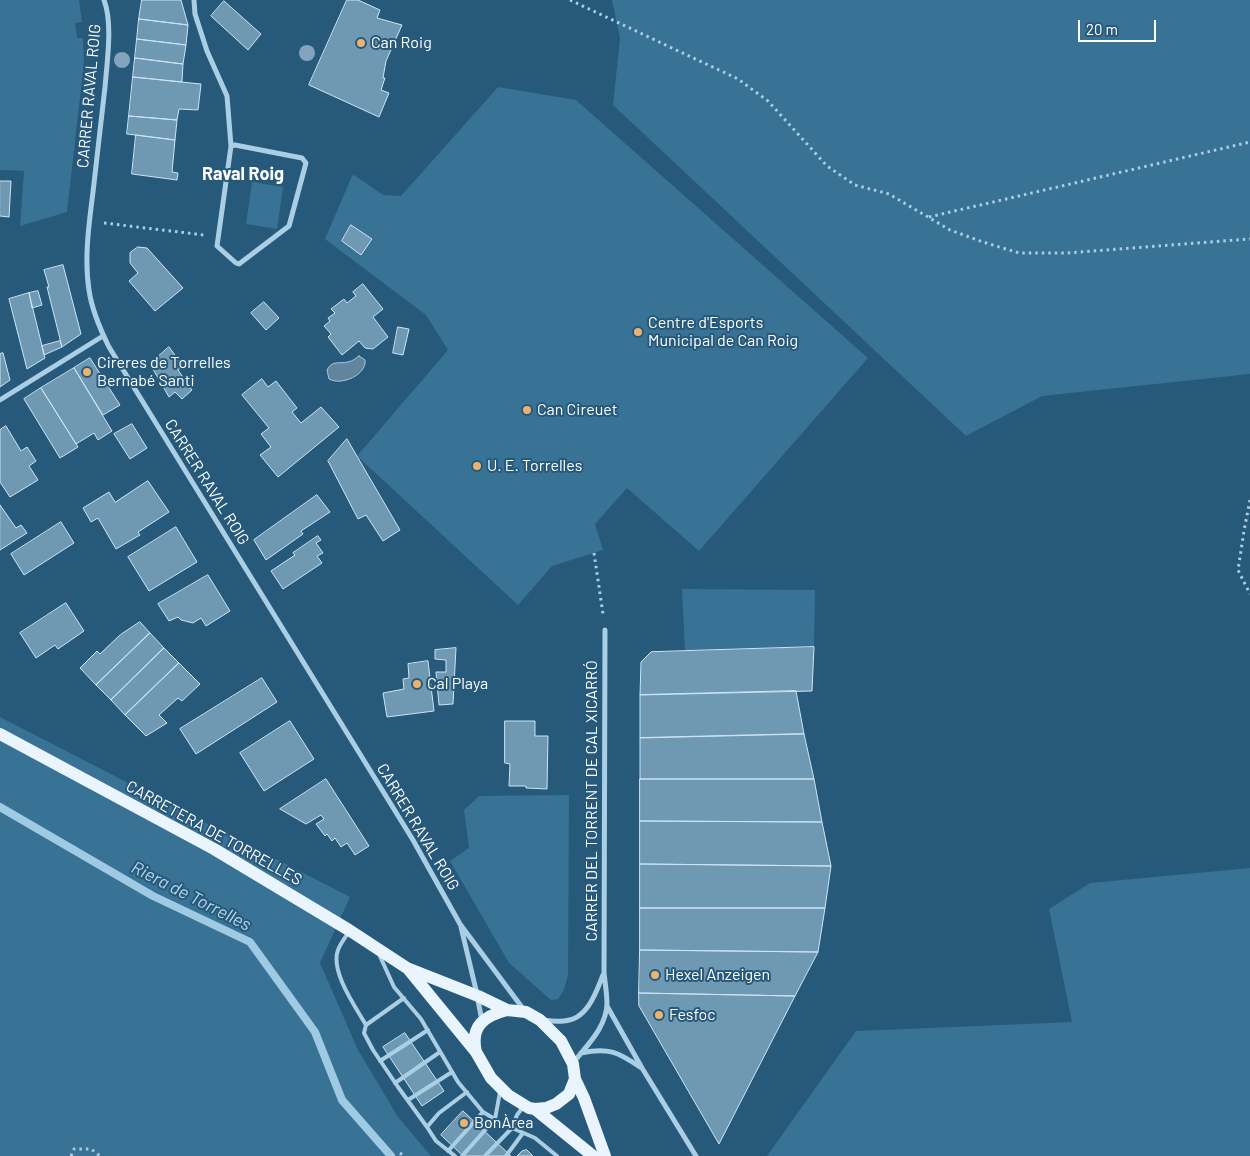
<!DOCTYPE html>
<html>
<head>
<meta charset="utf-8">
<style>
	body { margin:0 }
	#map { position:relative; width:1250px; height:1156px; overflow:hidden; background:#27597a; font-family:Barlow,sans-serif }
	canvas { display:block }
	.scale { position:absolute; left:1078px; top:20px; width:78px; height:22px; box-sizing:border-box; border:2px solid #fff; border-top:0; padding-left:6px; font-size:15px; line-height:18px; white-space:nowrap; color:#fff; -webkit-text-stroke:4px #27597a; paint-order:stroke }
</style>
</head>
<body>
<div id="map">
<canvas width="1250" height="1156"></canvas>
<div class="scale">20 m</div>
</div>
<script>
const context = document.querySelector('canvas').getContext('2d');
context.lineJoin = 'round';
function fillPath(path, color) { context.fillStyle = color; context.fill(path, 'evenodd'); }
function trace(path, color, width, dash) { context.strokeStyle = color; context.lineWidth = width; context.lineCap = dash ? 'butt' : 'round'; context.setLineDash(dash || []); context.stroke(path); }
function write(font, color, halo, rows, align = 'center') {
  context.font = font + ' Barlow,sans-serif'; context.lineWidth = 4; context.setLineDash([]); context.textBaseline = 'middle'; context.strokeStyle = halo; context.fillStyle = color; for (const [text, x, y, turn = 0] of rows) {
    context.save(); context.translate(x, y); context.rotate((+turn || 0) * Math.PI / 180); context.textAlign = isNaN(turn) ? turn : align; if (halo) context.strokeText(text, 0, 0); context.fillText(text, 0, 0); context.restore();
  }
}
fillPath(new Path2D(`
	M0,0H79L82,22L75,23L77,38H83L84,62L67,212L20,226L24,171L0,170Z
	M612,0H1250V374L1042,396L966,436L613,105L620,38Z
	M498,87L576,100L868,358L699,551L627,488L595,524L603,550L552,566L518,605L357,456L448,350L426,315L325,239L352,176L354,175L383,195L401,196Z
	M252,182L283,187L277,229L246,224Z
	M682,589L815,590L814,647L685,651Z
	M0,717L350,897L320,963L358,1050L398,1117L431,1156H0Z
	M569,795L568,975L564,990L558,999L551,1000L509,963L450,861L469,848L464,810L479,796Z
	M1250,868V1156H767L856,1031L1072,1022L1049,909L1090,883Z`), '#387295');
const water = new Path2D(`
	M359,356L365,360C367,375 341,386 329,379L327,370C332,360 339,364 348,362C353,361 356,358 359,356Z`);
fillPath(water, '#61859d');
trace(water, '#9fcae4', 1);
trace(new Path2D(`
	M0,807L153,896L250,942L315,1032L342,1100L391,1156`), '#9fcae4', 8);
const building = new Path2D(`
	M142,0H181L188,25L139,19Z
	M347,0H358L380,10L377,18L402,25L386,61L383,78H385L381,90L389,93L379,117L309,85Z
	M224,1L261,34L248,50L211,16Z
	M139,19L188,25L186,45L137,39Z
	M137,39L186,45L183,64L135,58Z
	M135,58L183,64L182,82L133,77Z
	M133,77L201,84L198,110L179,109L177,120L129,116Z
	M129,116L177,120L175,140L127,134Z
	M136,135L175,140L172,172L178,173L177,180L132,174Z
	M0,181H11L9,217L0,216Z
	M351,225L372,239L361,255L342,241Z
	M138,247L147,248L183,288L155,311L129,281L138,273L130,263V253Z
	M63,265L81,334L62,347L47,287H49L44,270Z
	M363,284L383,309L373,317L388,337L373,349L365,348L359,341L342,355L328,337L331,334L324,326L330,321L328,318L335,313L331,309L344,299L347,303L356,296L353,292Z
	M38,291L42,305L32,308L29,293Z
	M29,293L45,358L27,369L9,299Z
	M264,302L279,318L266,330L251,313Z
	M398,327L409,329L403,355L393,353Z
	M60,341L62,347L44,355L42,346Z
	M169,347L183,366L178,370L192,390L182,399L175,392L169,397L150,364Z
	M3,353L10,380L0,387V354Z
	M90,358L120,405L103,415L74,368Z
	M74,368L112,431L98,440L94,433L76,444L41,388Z
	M262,379L268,387L276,381L297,408L292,412L301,423L321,407L339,427L278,477L260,455L271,447L261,434L269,428L242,395Z
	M41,388L78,447L60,458L24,399Z
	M132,424L147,448L130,459L114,434Z
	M6,426L21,451L27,447L36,461L29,466L38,480L10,497L0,482V430Z
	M347,439L400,530L383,541L366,515L358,519L328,461Z
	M148,481L169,512L138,532L140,535L116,549L98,518L91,522L83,508L109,492L115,502Z
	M317,495L330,512L301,531L303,534L266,560L254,540Z
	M0,505L16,528L21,525L27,533L0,550Z
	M61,522L74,543L24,575L11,554Z
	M176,527L197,562L149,591L128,557Z
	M318,536L321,540L316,543L323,553L317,556L322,563L283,589L271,571L295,555L293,553Z
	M208,575L230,611L206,626L201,618L193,623L181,620L178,617L169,621L158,604Z
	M66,603L84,631L58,649L55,645L36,658L20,633Z
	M140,622L150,633L96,685L80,668L97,651L100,654L120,635Z
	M150,633L164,648L111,700L96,685Z
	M814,647L812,691L640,695L641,662L651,652Z
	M164,648L179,663L125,715L111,700Z
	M456,648L453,704L439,705L436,672H446V660L435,659V650Z
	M428,661L434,711L387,717L383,693L404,689L403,679L409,678L408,664Z
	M179,663L200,684L182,701L178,698L159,715L167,723L146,736L125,715Z
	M262,678L277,702L196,754L180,729Z
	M796,691L804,734L640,738V695Z
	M290,721L314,759L264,791L240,753Z
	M505,721H535V736H548L547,789L526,788V786H509L510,764L505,763Z
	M804,734L814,779H640V738Z
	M326,779L369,846L355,855L347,843L341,847L335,838L332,841L327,834L325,836L316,824L324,819L321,815L306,824L280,809Z
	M640,779H814L822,822L640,821Z
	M640,821L822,822L831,866L640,864Z
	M640,864L831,866L825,908H640Z
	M640,908H825L818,952L640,950Z
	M640,950L818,952L795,996L639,993Z
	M639,993L795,996L719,1144L639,1006Z
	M405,1033L444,1091L422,1106L383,1047Z
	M463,1111L511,1156H463L441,1135Z
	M527,1150L533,1156H517L522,1151Z`);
fillPath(building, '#6f99b3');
trace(building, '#cde4f3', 1);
trace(new Path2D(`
	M570,0L738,79L768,101L827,166L855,185L889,194L950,230L983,242L1019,253H1067L1250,239
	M929,217L1250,142
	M104,223L204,235
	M1250,500L1244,531L1238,570L1250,594
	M594,553L603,614
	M400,1153L404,1156
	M71,1156L74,1149H91L100,1156`), '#aacee3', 3, [2.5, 4]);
trace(new Path2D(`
	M348,933C345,938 340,944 338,950C330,971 355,1006 366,1025
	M379,954L394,987L421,1019L458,1082L483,1112L503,1124L535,1138L557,1156
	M404,998L366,1025L364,1033L373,1050L398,1087L427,1127
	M380,1061L428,1030
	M395,1083L440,1052
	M408,1100L452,1072
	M448,1151L483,1112
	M455,1156L436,1141L427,1127L439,1113L467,1092
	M462,1156L495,1119L500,1092
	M485,1156L512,1128L517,1115L523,1107
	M506,1156L523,1133`), '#aacee3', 4);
trace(new Path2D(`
	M104,0C113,23 107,62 105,87C101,122 97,157 93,192C89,224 84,258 89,290C92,311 100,329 109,347L413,840L460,924L524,1010
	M194,0L195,14L207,51L227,96L231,146L217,246L236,263L239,264L289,226L306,163L302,158L235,145L231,146
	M0,400L103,336
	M461,927L476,990L482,1021
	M607,1006L642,1068L696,1156
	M544,1020C550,1021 557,1022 564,1021C587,1020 596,993 603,975
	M581,1053C608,1047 618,1052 640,1067
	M574,1062C587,1045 606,1028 607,1004C607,994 605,983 604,972L605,630`), '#aacee3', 5);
trace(new Path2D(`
	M0,734L214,849L349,930L407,968L478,996L507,1010L526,1012L540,1020L561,1041L573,1064L575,1079L584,1098L605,1156
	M409,970L476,1052L491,1078L508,1095L529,1108L535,1109L546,1108L556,1104L569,1094L575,1079
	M476,1052C470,1026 484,1016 507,1010
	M535,1109L593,1156`), '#eaf4fc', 12);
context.fillStyle = '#82a5bd';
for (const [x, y] of [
	[307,53],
	[122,60]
]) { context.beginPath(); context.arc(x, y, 8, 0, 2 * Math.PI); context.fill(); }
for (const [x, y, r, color] of [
	[361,43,5,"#ebb370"],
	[638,332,5,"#ebb370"],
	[87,372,5,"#ebb370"],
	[527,410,5,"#ebb370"],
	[477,466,5,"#ebb370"],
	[417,684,5,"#ebb370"],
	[655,975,5,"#ebb370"],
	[659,1015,5,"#ebb370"],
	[464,1123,5,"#ebb370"]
]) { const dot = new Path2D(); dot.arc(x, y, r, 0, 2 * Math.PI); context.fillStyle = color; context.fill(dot); trace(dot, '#27597a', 2); }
write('16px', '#fff', '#27597a', [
	["Can Roig",371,43],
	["Centre d'Esports",648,323],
	["Municipal de Can Roig",648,341],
	["Cireres de Torrelles",97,363],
	["Bernabé Santi",97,381],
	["Can Cireuet",537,410],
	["U. E. Torrelles",487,466],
	["Cal Playa",427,684],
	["Hexel Anzeigen",665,975],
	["Fesfoc",669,1015],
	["BonÀrea",474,1123]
], 'left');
write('16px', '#fff', '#27597a', [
	["CARRER RAVAL ROIG",89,96,-85],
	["CARRER RAVAL ROIG",207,482,58],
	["CARRER DEL TORRENT DE CAL XICARRÓ",592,801,-90],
	["CARRER RAVAL ROIG",418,827,59],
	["CARRETERA DE TORRELLES",214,833,29]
]);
write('bold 18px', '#fff', '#27597a', [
	["Raval Roig",243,174]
]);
write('italic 18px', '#b5d7eb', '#27597a', [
	["Riera de Torrelles",191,896,27]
]);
</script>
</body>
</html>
